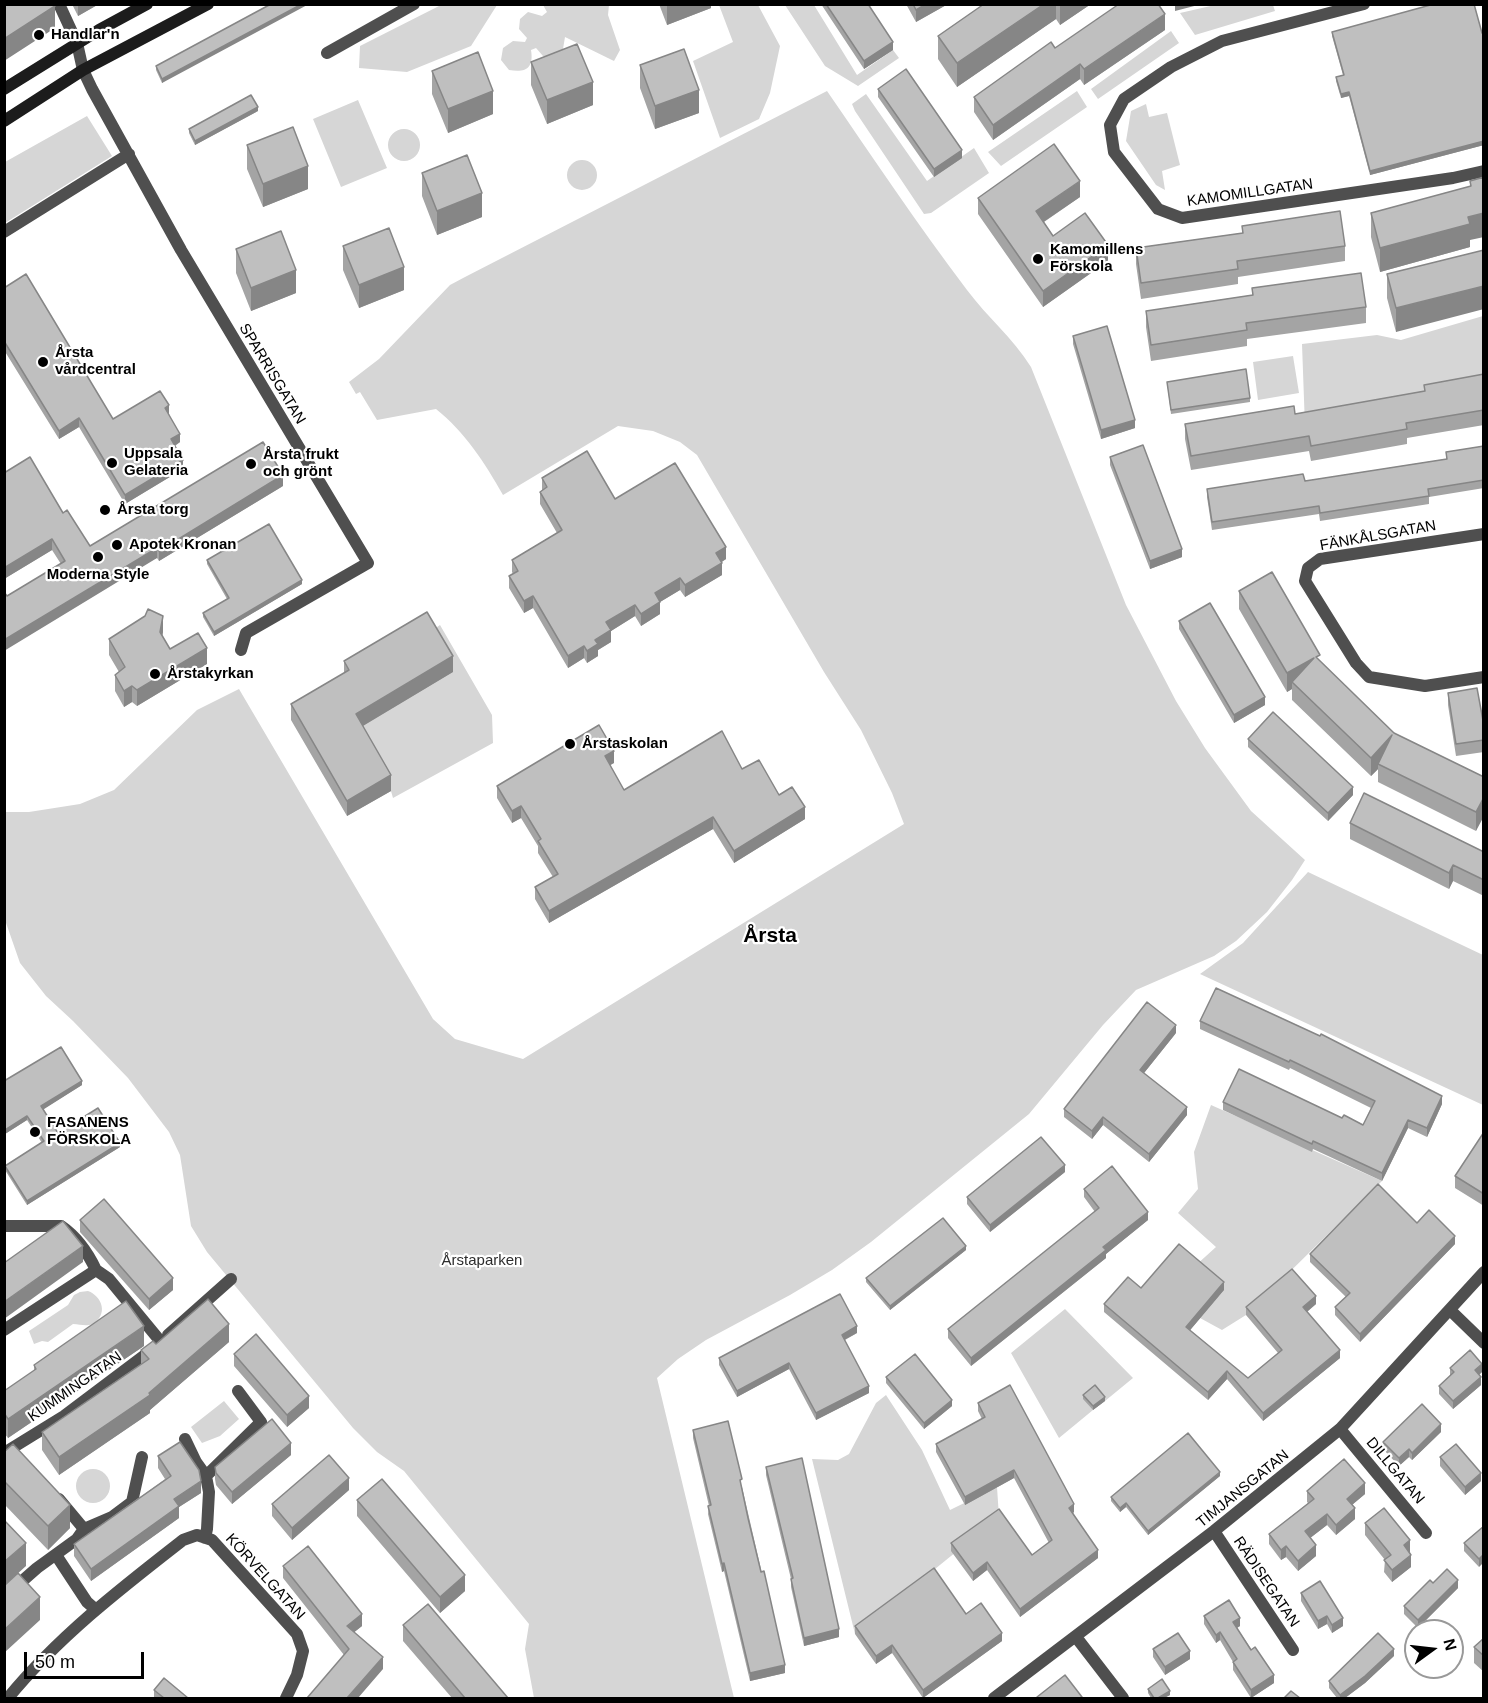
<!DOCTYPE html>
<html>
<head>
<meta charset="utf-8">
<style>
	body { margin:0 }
	#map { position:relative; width:1488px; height:1703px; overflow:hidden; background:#fff; font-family:Arial,sans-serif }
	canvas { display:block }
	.frame { position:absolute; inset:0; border:6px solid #000; pointer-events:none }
	.north { position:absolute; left:1404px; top:1619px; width:60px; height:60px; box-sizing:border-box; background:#fff; border:2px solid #999; border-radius:50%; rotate:75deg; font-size:16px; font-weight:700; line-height:24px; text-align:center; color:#000 }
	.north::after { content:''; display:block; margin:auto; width:21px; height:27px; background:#000; clip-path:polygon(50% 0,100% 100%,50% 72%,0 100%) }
	.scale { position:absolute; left:24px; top:1652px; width:120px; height:27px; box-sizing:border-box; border:3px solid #000; border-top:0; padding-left:8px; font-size:18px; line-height:21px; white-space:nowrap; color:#000; -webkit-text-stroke:4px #fff; paint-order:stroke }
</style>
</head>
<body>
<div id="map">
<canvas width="1488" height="1703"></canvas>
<div class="frame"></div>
<div class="north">N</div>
<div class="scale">50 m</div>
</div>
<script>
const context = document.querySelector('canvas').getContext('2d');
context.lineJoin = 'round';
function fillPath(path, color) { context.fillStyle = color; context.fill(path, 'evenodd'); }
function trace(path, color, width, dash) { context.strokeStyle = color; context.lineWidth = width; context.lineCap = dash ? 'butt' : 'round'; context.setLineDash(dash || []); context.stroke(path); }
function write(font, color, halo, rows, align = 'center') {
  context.font = font + ' Arial,sans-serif'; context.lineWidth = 4.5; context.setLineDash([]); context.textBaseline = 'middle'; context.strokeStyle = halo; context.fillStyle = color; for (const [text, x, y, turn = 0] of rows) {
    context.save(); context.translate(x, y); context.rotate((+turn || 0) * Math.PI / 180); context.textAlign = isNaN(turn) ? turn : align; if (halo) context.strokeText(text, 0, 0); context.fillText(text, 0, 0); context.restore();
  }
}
fillPath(new Path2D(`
	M441,5H497L471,46L407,72L359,68L360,46Z
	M543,5H609L608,15L620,50L614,61L565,37L563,49L553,57L543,56L536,48L531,50C534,68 526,73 509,70L501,60L503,48L513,41L525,42L527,38L519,29L520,19L528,12L542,16L547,12Z
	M719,5H758L780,46L770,93L759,119L720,138L693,61L733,42Z
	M785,5H814L857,75L893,50L899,58L858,86L825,66Z
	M1215,5H1273L1275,11L1195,35L1180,13Z
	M1171,31L1179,43L1098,99L1091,89Z
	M827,91C873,158 918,225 967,290C988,318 1012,337 1031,367L1126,605L1176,701L1205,748L1251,811L1305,860L1292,880L1267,912L1236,941L1214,956L1136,990L1103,1025L1029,1114L871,1242L832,1270L790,1295L706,1340L678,1359L657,1378L734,1698H534L525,1649L529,1624L404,1471L377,1452L353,1428L207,1252L191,1226L180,1155L169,1132L128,1078L73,1021L46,996L20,963L5,920V812H29L80,804L114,790L197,710L239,689L433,1019L455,1039L523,1059L904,824L892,793L861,730L824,672L697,455L680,442L653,431L618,426L503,495C485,463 465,432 436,409L377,420L360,392L356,394L349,382L379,359L450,285L465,277Z
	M1077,91L1087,107L1001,166L988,152Z
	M866,94L927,181L974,148L989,173L931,213L924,214L855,111L852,104Z
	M358,100L387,168L341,187L313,119Z
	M1146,104L1149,117L1167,113L1180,165L1162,171L1165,190L1156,185L1126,141L1131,111Z
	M87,116L112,156L5,223V162Z
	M388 145a16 16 0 1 1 32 0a16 16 0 1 1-32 0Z
	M567 175a15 15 0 1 1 30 0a15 15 0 1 1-30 0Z
	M1483,316V389L1305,427L1302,344L1377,335L1401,340Z
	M1293,356L1299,393L1258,400L1253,362Z
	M440,625L492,715L493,743L393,798L391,791L356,730L453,672L430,632Z
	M1308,872L1483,955V1105L1200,974L1243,943Z
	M1211,1105L1382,1181L1246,1315L1222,1330L1200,1318L1224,1290L1195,1266L1216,1247L1178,1213L1198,1189L1194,1152Z
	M88,1291C102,1296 109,1315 92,1324C86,1327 80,1324 73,1324L48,1342L42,1341L34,1344L29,1331L68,1305L74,1295L80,1292Z
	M1065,1309L1133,1378L1105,1401L1095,1389L1093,1410L1059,1438L1011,1353Z
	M886,1395L922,1450L950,1510L997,1487L999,1517L855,1634L812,1459L838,1460L849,1454L876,1403Z
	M224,1401L239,1419L220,1436L202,1443L191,1427Z
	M76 1486a17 17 0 1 1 34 0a17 17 0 1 1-34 0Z`), '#d6d6d6');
trace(new Path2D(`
	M59,4L77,43L83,70L92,89L181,250L368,563L246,633L241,650
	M1364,4L1222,41L1171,67L1124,99L1110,125L1114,152L1158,209L1182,218L1453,178L1484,171
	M327,53L414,4
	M4,232L129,154
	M1484,534L1320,559L1308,568L1305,581L1356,663L1369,677L1425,686L1484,677
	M4,1226H61C77,1237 88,1253 96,1270
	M1450,1310L1484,1343
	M4,1330L96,1270L109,1279L161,1342
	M168,1335L231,1279
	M1340,1429L1426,1533
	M185,1439L196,1462L206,1476L209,1492L207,1529L205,1538
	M4,1453L64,1416L153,1349
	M206,1476L261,1422L238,1391
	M59,1499L84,1529L112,1517L132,1502L142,1457
	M1214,1531L1293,1650
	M56,1555L87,1602L95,1609
	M4,1597L37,1568L77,1539L84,1529
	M1076,1637L1123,1698
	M8,1698C58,1637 120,1589 183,1540L197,1535L212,1540L297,1634L303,1651L297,1675L286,1698
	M994,1698L1214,1531L1340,1429L1484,1272`), '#4f4f4f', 12);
trace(new Path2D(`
	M4,89L99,30L147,4
	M4,121L83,70L208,4`), '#1c1c1c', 12);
fillPath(new Path2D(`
	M72,4H99L78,16Z
	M271,4L162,83L156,70V66Z
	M659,4H711V8L667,25Z
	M821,4H868L893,50L864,69Z
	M906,4H948L916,22Z
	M984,4H1091L1060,25L1056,19L957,87L938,59V36Z
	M1165,30L1084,85L1080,79L993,140L974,112V97L1055,48Z
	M1332,32H1484V145L1370,175L1349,96L1341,98L1336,81V77L1343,75L1332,36Z
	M531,62L593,105L547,124L531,85Z
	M640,65L699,113L655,129L640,88Z
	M432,71L493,114L448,133L432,94Z
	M878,89L962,158L934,177L878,97Z
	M258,111L195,145L189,133V129Z
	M247,145L308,189L263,207L247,169Z
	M422,173L482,217L437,235L422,196Z
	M1484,177L1470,240V247L1380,272L1371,237V213L1470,187V181Z
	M1080,197L1044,222L1053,236L1108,261L1043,307L978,214V198Z
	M1242,226L1345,246V261L1238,277V284L1141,299L1136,264V248L1242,233Z
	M343,246L404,290L359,308L343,270Z
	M236,249L296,293L251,311L236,273Z
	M1484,250L1396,332L1387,298V274Z
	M4,288L113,419L169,414L180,442L175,446L183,469L125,504L79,427L59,439L4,350Z
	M1252,288L1366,307V323L1247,339V346L1151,361L1146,327V311L1252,295Z
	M1073,336L1135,428L1101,439L1073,344Z
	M1484,374V425L1407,438V444L1311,461L1309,451L1191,470L1185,439V424L1295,414L1424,391V385Z
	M1167,382L1250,398V402L1171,414Z
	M1484,446V488L1429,497V504L1320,521L1319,514L1212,530L1207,497V489L1305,481L1446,459V452Z
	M1110,457L1182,557L1150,569L1110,465Z
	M4,473L63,513L90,546L283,486L159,561L157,558L7,596L61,564L52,550L4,579Z
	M542,478L615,499L726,559L722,562V575L685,597L680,590L660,602V614L641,626L635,616L611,631V642L598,650V656L587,663L584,658L568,668L533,608L524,613L509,588V576L513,574L512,572V560L557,533L540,504V492L542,490Z
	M207,560L302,584L214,636L203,617V613L227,599L207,564Z
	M1239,591L1320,661L1394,733L1484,777L1476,831L1378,782V769L1371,776L1292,700V689L1287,692L1239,609Z
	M1179,621L1265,705L1234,723L1179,629Z
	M163,632L162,636L170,649L207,664L137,706L132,702L124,707L115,691V675L119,672L109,655V639Z
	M344,661L453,672L363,726L391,791L347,816L291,720V704L344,673Z
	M1448,693L1484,726V752L1456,756L1448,705Z
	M1248,739L1353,795L1328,821L1248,747Z
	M614,763L610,765L624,790L742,769L779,795L805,819L734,863L713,829L549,923L535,899V887L553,877L538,853V846L521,818L512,823L497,798V786Z
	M1350,823L1484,852V896L1453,881L1449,889L1350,839Z
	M1200,1021L1442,1104L1427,1137L1408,1128L1382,1181L1313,1149L1312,1152L1223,1110V1102L1342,1118L1363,1125L1371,1108L1290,1068L1289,1070L1200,1029Z
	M1176,1033L1144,1073L1187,1115L1149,1162L1103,1125L1092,1139L1064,1117V1109Z
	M4,1081L82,1085L43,1109L58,1133L120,1147L27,1205L5,1170V1166L42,1143L27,1120L5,1134L4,1133Z
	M1484,1132V1206L1455,1188V1176Z
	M1065,1172L990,1232L967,1204V1197Z
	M1084,1189L1148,1220L1106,1254V1258L971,1366L948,1338V1329L1095,1212L1084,1197Z
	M80,1220L173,1290L149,1310L80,1232Z
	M1417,1223L1455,1244L1360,1342L1335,1315V1307L1346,1297L1310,1262V1254Z
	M966,1250L890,1310L866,1282V1278Z
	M1141,1288L1224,1290L1190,1330L1248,1378L1278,1353L1246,1315V1307L1316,1304L1307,1312L1340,1358L1263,1421L1227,1379L1208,1400L1104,1312V1304Z
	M857,1333L845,1340L869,1393L816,1420L789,1369L737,1397L719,1365V1358Z
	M229,1342L150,1410V1413L59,1475L42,1450V1432L141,1364V1350L156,1344Z
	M144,1346L8,1438L4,1433V1391L34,1371V1365Z
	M234,1354L309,1408L287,1427L234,1366Z
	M1450,1368L1482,1372L1479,1375L1481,1385L1453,1409L1439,1394V1386L1450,1376Z
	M886,1377L952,1406L924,1429L886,1383Z
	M1083,1395L1105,1401L1093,1410L1083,1399Z
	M978,1403L1074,1512L1073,1513L1098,1558L1020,1617L987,1570L973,1581L951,1551V1543L1032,1555L1049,1543L1014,1478L965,1505L936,1452V1444L982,1419L978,1411Z
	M693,1430L742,1487L785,1673L750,1681L724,1571L722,1572L708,1514L709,1506L693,1438Z
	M1441,1432L1412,1460L1409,1457L1399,1466L1383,1449V1442Z
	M4,1452L70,1528L48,1550L4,1504Z
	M291,1455L232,1504L216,1485L215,1479V1467Z
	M158,1456L201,1493L179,1507V1518L91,1581L74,1556V1544L165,1479L158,1468Z
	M1440,1457L1481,1481L1465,1495L1440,1466Z
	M766,1467L839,1637L804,1646L791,1587V1579L766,1475Z
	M1220,1476L1148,1535L1126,1507L1120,1512L1111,1501V1497Z
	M349,1490L292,1540L272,1516V1504Z
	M1307,1491L1365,1494L1352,1505L1355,1519L1336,1535L1327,1525L1310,1538L1316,1556L1298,1571L1286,1557L1281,1560L1269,1544V1534L1308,1503L1307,1502Z
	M357,1500L465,1591L440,1613L357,1516Z
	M1365,1523L1410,1552L1411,1567L1392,1582L1384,1572L1385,1560L1365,1535Z
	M1484,1526L1479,1567L1464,1551V1543Z
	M283,1566L362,1626L354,1632L383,1669L344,1655L283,1578Z
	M1433,1583L1458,1588L1418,1628L1404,1614V1606Z
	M1301,1593L1343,1626L1332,1633L1327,1624L1318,1629L1301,1601Z
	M966,1614L1002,1641L923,1698L892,1653L876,1664L855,1634V1626Z
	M1204,1616L1240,1626L1237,1628L1274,1683L1251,1698L1233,1670V1662L1220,1640L1216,1643L1204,1624Z
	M403,1625L508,1698H452L403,1641Z
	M1484,1638V1672L1474,1663V1647Z
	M1153,1649L1190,1659L1165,1675L1153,1657Z
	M1394,1656L1365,1683L1345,1698H1337L1329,1688V1681Z
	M1148,1689L1170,1695L1164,1698H1151L1148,1693Z
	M154,1690L188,1698H154Z`), '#a4a4a4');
fillPath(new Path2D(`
	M78,4H99L78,16Z
	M302,4H309L162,83V79Z
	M667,4H711V8L667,25Z
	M926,4H948L916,22V10Z
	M1044,4H1056V19L957,87V63Z
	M1060,4H1091L1060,25Z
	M1175,4H1202L1175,11Z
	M55,6V28L4,61V39Z
	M1165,14V30L1084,85V69Z
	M893,42V50L864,69V61Z
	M1080,64V79L993,140V125Z
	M593,82V105L547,124V100Z
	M699,90V113L655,129V106Z
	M493,91V114L448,133V109Z
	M1349,92V96L1341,98V94Z
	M258,107V111L195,145V141Z
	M1484,141V145L1370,175V171Z
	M962,150V158L934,177V169Z
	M308,166V189L263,207V184Z
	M1080,181V197L1036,227V211Z
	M482,193V217L437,235V211Z
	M1484,213V237L1470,240V247L1380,272V248L1468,217Z
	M1108,245V261L1043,307V291Z
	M404,267V290L359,308V285Z
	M296,270V293L251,311V288Z
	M1484,286V309L1396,332V308Z
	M169,405V414L165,416V408Z
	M79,418V427L59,439V431Z
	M1135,420V428L1101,439V430Z
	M180,434V442L171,448V439Z
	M183,460V469L125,504V495Z
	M283,475V486L159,561V551Z
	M52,539V550L4,579V568Z
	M726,547V559L716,565V553Z
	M157,548V558L4,651V640Z
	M1182,549V557L1150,569V561Z
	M722,563V575L685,597V585Z
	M680,578V590L655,605V593Z
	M302,580V584L214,636V632Z
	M533,596V608L524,613V601Z
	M660,602V614L641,626V614Z
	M635,605V616L611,631V642L598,650V656L587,663V651L606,622Z
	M163,616V632L160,647V632Z
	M584,646V658L568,668V656Z
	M207,648V664L137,706V690Z
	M453,656V672L356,730V714Z
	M1314,658L1292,682V689L1287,692V673Z
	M132,686V702L124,707V691Z
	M1265,697V705L1234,723V715Z
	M1392,735L1378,764V769L1371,776V758Z
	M614,751V763L605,768V756Z
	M391,775V791L347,816V801Z
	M1353,787V795L1328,821V813Z
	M1484,797V816L1476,831V812Z
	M521,806V818L512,823V811Z
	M805,807V819L734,863V851Z
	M713,817V829L549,923V911Z
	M1453,865V881L1449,889V873Z
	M1176,1025V1033L1140,1078V1070Z
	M82,1081V1085L41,1111V1106Z
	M1442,1096V1104L1427,1137V1128Z
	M1187,1107V1115L1149,1162V1154Z
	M27,1116V1120L5,1134V1130Z
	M1103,1117V1125L1092,1139V1131Z
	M1408,1120V1128L1382,1181V1173Z
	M120,1143V1147L27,1205V1201Z
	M1065,1165V1172L990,1232V1225Z
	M1148,1212V1220L1106,1254V1258L971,1366V1358L1103,1247Z
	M1455,1236V1244L1360,1342V1334Z
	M83,1246V1262L4,1319V1302Z
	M966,1246V1250L890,1310V1306Z
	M173,1278V1290L149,1310V1299Z
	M1224,1282V1290L1186,1335V1327Z
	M1316,1296V1304L1303,1315V1307Z
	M229,1324V1342L150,1410V1413L59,1475V1457L149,1393Z
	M144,1326V1346L8,1438V1419Z
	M857,1326V1333L842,1341V1335Z
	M1340,1350V1358L1263,1421V1413Z
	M789,1363V1369L737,1397V1391Z
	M1482,1364V1372L1475,1378V1370Z
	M1227,1371V1379L1208,1400V1392Z
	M1481,1377V1385L1453,1409V1401Z
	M869,1386V1393L816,1420V1413Z
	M309,1396V1408L287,1427V1415Z
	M1105,1397V1401L1093,1410V1406Z
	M952,1400V1406L924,1429V1423Z
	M1441,1424V1432L1412,1460V1453Z
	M291,1443V1455L232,1504V1492Z
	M1409,1449V1457L1399,1466V1458Z
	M1014,1470V1478L965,1505V1497Z
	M1220,1472V1476L1148,1535V1531Z
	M1481,1473V1481L1465,1495V1487Z
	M349,1478V1490L292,1540V1528Z
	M201,1481V1493L179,1507V1518L91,1581V1569L174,1499Z
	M1365,1483V1494L1347,1509V1499Z
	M1126,1503V1507L1120,1512V1508Z
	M1074,1504V1512L1069,1516V1508Z
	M70,1505V1528L48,1550V1526Z
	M1355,1508V1519L1336,1535V1525Z
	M1327,1514V1525L1305,1542V1531Z
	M1410,1540V1552L1404,1557V1545Z
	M26,1543V1566L4,1586V1562Z
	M1316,1545V1556L1298,1571V1561Z
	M1286,1546V1557L1281,1560V1550Z
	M1098,1550V1558L1020,1617V1609Z
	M1484,1554V1562L1479,1567V1559Z
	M1411,1555V1567L1392,1582V1570Z
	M987,1562V1570L973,1581V1573Z
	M724,1563V1571L722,1572V1564Z
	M465,1575V1591L440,1613V1597Z
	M1458,1580V1588L1418,1628V1620Z
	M40,1597V1620L4,1653V1630Z
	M362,1614V1626L347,1638V1626Z
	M1327,1616V1624L1318,1629V1621Z
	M1240,1618V1626L1233,1630V1622Z
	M1343,1618V1626L1332,1633V1625Z
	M839,1629V1637L804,1646V1638Z
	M1220,1632V1640L1216,1643V1635Z
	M1002,1633V1641L923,1698V1690Z
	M892,1645V1653L876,1664V1656Z
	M1394,1649V1656L1365,1683L1345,1698H1340V1695Z
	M1190,1651V1659L1165,1675V1667Z
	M383,1657V1669L358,1698H347Z
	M785,1665V1673L750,1681V1673Z
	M1274,1675V1683L1251,1698V1690Z
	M1170,1691V1695L1164,1698H1158Z`), '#868686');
const building = new Path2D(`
	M4,4H54L55,6L4,39Z
	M271,4H302L162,79L156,66Z
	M826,4H868L893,42L864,61Z
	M913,4H926L916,10Z
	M984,4H1044L957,63L938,36Z
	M1119,4H1158L1165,14L1084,69L1080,64L993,125L974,97L1051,42L1055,48Z
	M1434,4H1474L1482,33L1484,32V141L1370,171L1349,92L1341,94L1336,77L1344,75L1332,32Z
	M577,44L593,82L547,100L531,62Z
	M684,49L699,90L655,106L640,65Z
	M478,52L493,91L448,109L432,71Z
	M906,69L962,150L934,169L878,89Z
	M251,95L258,107L195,141L189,129Z
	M293,127L308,166L263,184L247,145Z
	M1054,144L1080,181L1036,211L1053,236L1085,213L1108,245L1043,291L978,198Z
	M467,155L482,193L437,211L422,173Z
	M1484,177V213L1468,217L1470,224L1380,248L1371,213L1471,186L1470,181Z
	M1340,211L1345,246L1237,261L1238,269L1141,283L1136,248L1243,233L1242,226Z
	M389,228L404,267L359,285L343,246Z
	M281,231L296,270L251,288L236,249Z
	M1484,250V286L1396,308L1387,274Z
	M1361,273L1366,307L1246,323L1247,330L1151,345L1146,311L1253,295L1252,288Z
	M26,274L113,419L160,391L169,405L165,408L180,434L171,439L183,460L125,495L79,418L59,431L4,341V288Z
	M1107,326L1135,420L1101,430L1073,336Z
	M1246,369L1250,398L1171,410L1167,382Z
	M1484,374V410L1406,423L1407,429L1311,446L1309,436L1191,456L1185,424L1294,406L1295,414L1425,391L1424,385Z
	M263,442L283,475L159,551L157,548L4,640V592L7,596L65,561L52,539L4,568V473L30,457L63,513L67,510L90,546Z
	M1143,445L1182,549L1150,561L1110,457Z
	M1484,446V480L1428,489L1429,496L1320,513L1319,506L1212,522L1207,489L1303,474L1305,481L1447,459L1446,452Z
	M587,451L615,499L675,463L726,547L716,553L722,563L685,585L680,578L655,593L660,602L641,614L635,605L606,622L611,630L595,640L598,644L587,651L584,646L568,656L533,596L524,601L509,576L518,571L512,560L562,530L540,492L547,487L542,478Z
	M269,524L302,580L214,632L203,613L229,598L207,560Z
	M1272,572L1320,655L1316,657L1394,733L1484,777V797L1476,812L1378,764L1392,735L1371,758L1292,682L1314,658L1287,673L1239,591Z
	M1210,603L1265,697L1234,715L1179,621Z
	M148,609L163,616L160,632L170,649L198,633L207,648L137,690L132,686L124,691L115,675L125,667L109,639L145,616Z
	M427,612L453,656L356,714L391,775L347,801L291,704L349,670L344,661Z
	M1477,688L1484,726V740L1456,744L1448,693Z
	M1273,712L1353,787L1328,813L1248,739Z
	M599,725L614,751L605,756L624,790L722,731L742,769L759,760L779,795L792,787L805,807L734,851L713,817L549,911L535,887L558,874L538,841L541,839L521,806L512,811L497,786Z
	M1364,793L1484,852V880L1453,865L1449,873L1350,823Z
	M1216,988L1320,1036L1321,1034L1442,1096L1427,1128L1408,1120L1382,1173L1313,1141L1312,1144L1223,1102L1239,1069L1342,1118L1344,1115L1363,1125L1375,1101L1290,1060L1289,1062L1200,1021Z
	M1147,1002L1176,1025L1140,1070L1187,1107L1149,1154L1103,1117L1092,1131L1064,1109Z
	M61,1047L82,1081L41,1106L58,1133L98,1108L120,1143L27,1201L5,1166L44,1141L27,1116L5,1130L4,1081Z
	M1484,1132V1194L1455,1176Z
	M1041,1137L1065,1165L990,1225L967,1197Z
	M1112,1166L1148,1212L1103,1247L1106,1250L971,1358L948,1329L1099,1208L1084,1189Z
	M1378,1184L1417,1223L1429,1210L1455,1236L1360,1334L1335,1307L1350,1293L1310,1254Z
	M104,1199L173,1278L149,1299L80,1220Z
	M943,1218L966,1246L890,1306L866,1278Z
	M63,1221L83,1246L4,1302V1263Z
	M1179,1244L1224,1282L1186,1327L1248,1378L1282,1350L1246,1307L1292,1269L1316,1296L1303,1307L1340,1350L1263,1413L1227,1371L1208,1392L1104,1304L1128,1277L1141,1288Z
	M840,1294L857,1326L842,1335L869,1386L816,1413L789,1363L737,1391L719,1358Z
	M208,1299L229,1324L149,1393L150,1395L59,1457L42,1432L149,1359L141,1350L153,1341L156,1344Z
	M126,1301L144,1326L8,1419L4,1413V1391L36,1369L34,1365Z
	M256,1334L309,1396L287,1415L234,1354Z
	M1470,1350L1482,1364L1475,1370L1481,1377L1453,1401L1439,1386L1454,1372L1450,1368Z
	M915,1354L952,1400L924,1423L886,1377Z
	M1010,1385L1074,1504L1069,1508L1098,1550L1020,1609L987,1562L973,1573L951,1543L999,1509L1032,1555L1052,1540L1014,1470L965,1497L936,1444L985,1417L978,1403Z
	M1095,1385L1105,1397L1093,1406L1083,1395Z
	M1422,1404L1441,1424L1412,1453L1409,1449L1399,1458L1383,1442Z
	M272,1419L291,1443L232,1492L216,1473L215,1467Z
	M728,1421L742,1479L740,1480L748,1518L761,1572L764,1571L785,1665L750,1673L724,1563L722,1564L717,1543L708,1506L711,1505L693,1430Z
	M1188,1433L1220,1472L1148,1531L1126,1503L1120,1508L1111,1497Z
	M180,1442L199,1470L201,1481L174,1499L179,1506L91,1569L74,1544L171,1476L158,1456Z
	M13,1444L70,1505L48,1526L4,1481V1452Z
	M1456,1444L1481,1473L1465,1487L1440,1457Z
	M329,1455L349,1478L292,1528L272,1504Z
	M802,1458L839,1629L804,1638L791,1579L793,1578L766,1467Z
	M1344,1459L1365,1483L1347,1499L1355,1508L1336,1525L1327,1514L1305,1531L1316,1545L1298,1561L1286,1546L1281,1550L1269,1534L1314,1499L1307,1491Z
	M382,1479L465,1575L440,1597L357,1500Z
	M1384,1508L1410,1540L1404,1545L1411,1555L1392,1570L1384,1560L1391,1555L1365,1523Z
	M4,1520L26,1543L4,1562Z
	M1484,1526V1554L1479,1559L1464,1543Z
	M308,1546L362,1614L347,1626L383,1657L347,1698H307L349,1649L283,1566Z
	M934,1568L966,1614L981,1603L1002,1633L923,1690L892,1645L876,1656L855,1626Z
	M1447,1569L1458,1580L1418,1620L1404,1606L1430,1580L1433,1583Z
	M18,1573L40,1597L4,1630V1586Z
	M1320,1581L1343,1618L1332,1625L1327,1616L1318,1621L1301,1593Z
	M1229,1600L1240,1618L1233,1622L1251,1650L1255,1647L1274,1675L1251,1690L1233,1662L1237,1659L1220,1632L1216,1635L1204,1616Z
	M428,1604L508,1698H465L403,1625Z
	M1178,1633L1190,1651L1165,1667L1153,1649Z
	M1378,1633L1394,1649L1365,1676L1340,1695L1329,1681Z
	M1484,1638V1656L1474,1647Z
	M1065,1675L1082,1697L1080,1698H1038L1037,1697Z
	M164,1678L188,1698H164L154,1690Z
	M1162,1679L1170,1691L1158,1698H1154L1148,1689Z
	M1291,1691L1300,1698H1284Z`);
fillPath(building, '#bfbfbf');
trace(building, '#868686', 1.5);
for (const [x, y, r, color] of [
	[39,35,6,"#000"],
	[1038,259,6,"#000"],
	[43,362,6,"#000"],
	[112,463,6,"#000"],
	[251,464,6,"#000"],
	[105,510,6,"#000"],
	[117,545,6,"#000"],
	[98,557,6,"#000"],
	[155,674,6,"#000"],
	[570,744,6,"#000"],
	[35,1132,6,"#000"]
]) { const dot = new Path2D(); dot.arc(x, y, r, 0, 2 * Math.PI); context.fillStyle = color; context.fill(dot); trace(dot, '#fff', 2); }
write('bold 15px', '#000', '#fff', [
	["Handlar'n",51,35],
	["Kamomillens",1050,250],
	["Förskola",1050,267],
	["Årsta",55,353],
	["vårdcentral",55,370],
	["Uppsala",124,454],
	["Gelateria",124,471],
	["Årsta frukt",263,455],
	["och grönt",263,472],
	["Årsta torg",117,510],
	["Apotek Kronan",129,545],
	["Moderna Style",98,575,"center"],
	["Årstakyrkan",167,674],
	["Årstaskolan",582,744],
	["FASANENS",47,1123],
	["FÖRSKOLA",47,1140]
], 'left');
write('15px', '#000', '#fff', [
	["KAMOMILLGATAN",1250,193,-8],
	["SPARRISGATAN",272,374,59],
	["FÄNKÅLSGATAN",1378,536,-10],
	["KUMMINGATAN",75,1387,-35],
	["DILLGATAN",1395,1471,50],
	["TIMJANSGATAN",1243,1489,-39],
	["KÖRVELGATAN",265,1577,48],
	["RÄDISEGATAN",1266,1582,56]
]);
write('15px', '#2d2d2d', '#fff', [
	["Årstaparken",482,1261]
]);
write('bold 21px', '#000', '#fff', [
	["Årsta",770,936]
]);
</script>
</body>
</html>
